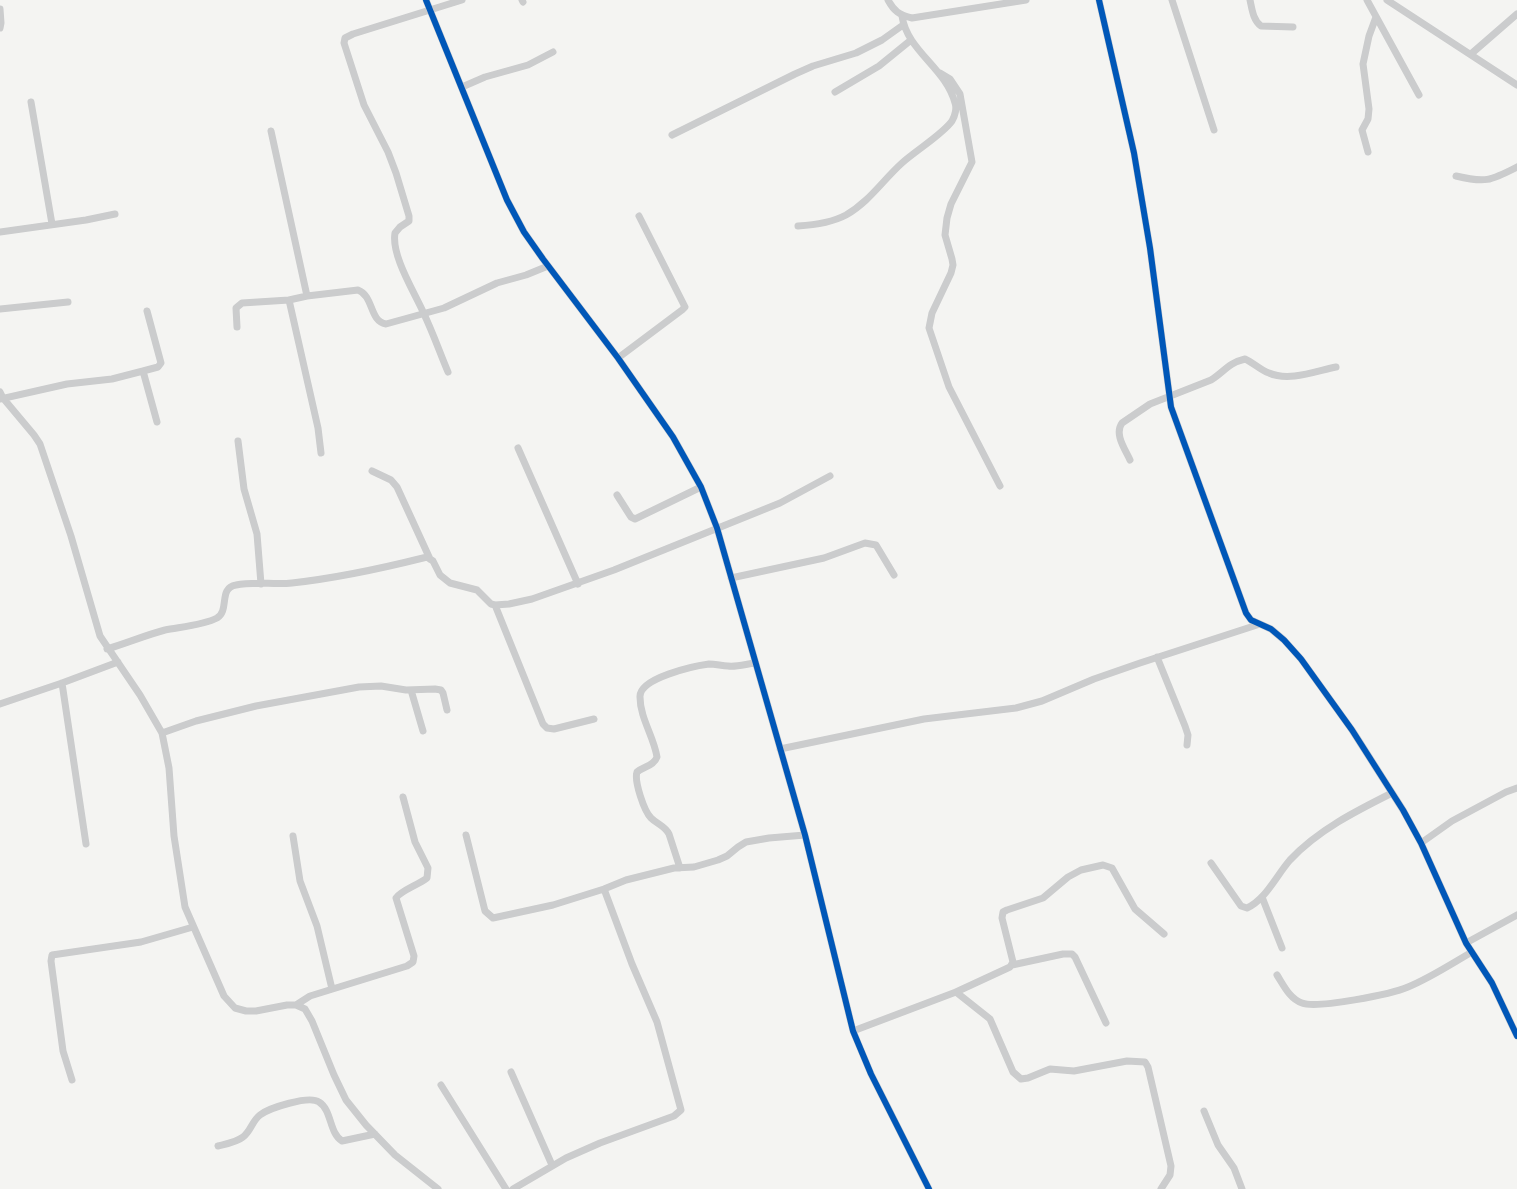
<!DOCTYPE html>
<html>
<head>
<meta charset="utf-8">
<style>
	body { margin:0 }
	canvas { display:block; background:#f4f4f2 }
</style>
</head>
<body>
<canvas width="1517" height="1189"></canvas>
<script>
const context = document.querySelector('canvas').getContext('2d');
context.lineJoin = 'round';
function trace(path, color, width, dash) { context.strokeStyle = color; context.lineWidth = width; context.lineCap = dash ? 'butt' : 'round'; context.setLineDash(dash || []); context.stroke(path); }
trace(new Path2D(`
	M426,0L507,200L524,232L543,259L618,358L673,437L701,487L717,528L805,835L853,1031L871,1074L929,1189
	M522,0L523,2
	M888,0C894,11 899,15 912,18L1026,0
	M1099,0L1134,153L1150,248L1171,407L1246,613L1251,620L1271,629L1284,640L1301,659L1352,730L1403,810L1421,843L1466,943L1492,983L1517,1036
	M1172,0L1214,130
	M1250,0C1252,9 1253,20 1261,26L1293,27
	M1367,0L1419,95
	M1387,0L1517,85
	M0,9L1,23L0,28
	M1471,54L1517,14
	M940,73L950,79L960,94L972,162L951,204L947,218L945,235L952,259L953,265L951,273L932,313L929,328L949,387L1000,486
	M462,87L485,77L528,65L553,52
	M835,92L879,66L911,40
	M31,102L52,224
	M271,131L307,296L358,290C374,296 369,321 386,324L444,308L497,283L526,275L548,266
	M672,135L795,74L813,66L856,53L882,40L903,25
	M1368,152L1362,130L1368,119L1369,109L1363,64L1369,36L1376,17
	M1456,176C1485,183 1490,181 1517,167
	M798,226C815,225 831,223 846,215C869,202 883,180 902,163C915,151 943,134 952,121C955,116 957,108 955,103C946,68 907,51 902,16
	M0,232L86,220L115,214
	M307,296L289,300L318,428L321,453
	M0,309L68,302
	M237,327L236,308L242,303L289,300
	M618,358L682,310L685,307L639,216
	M143,371L158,367L161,363L147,311
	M448,372C440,353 433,333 424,314C415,293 391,256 395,233L400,227L409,221V216L396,173L388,152L364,105L344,43L345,38L353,34L462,0
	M0,392L3,398L34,435L40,444L71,536L100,636L140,695L162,733L169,768L174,836L185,907L224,996L235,1008L246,1011H256L287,1005H296L305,1009L312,1021L334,1075L346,1100L366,1125L395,1155L438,1189
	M0,399L67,384L112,379L143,371L157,422
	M238,441L244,489L257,534L261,584
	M518,448L578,584
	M1130,460C1125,449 1114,434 1122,423L1150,404L1211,380C1224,372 1228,363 1245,359C1254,363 1260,370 1269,373C1289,382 1316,371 1336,367
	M372,471L391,480L397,487L430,559
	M617,495L631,517L635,519L701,487
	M731,578L824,558L865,543L876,545L894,575
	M495,605L543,724L547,728L554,729L594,719
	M107,649C127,643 146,635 165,630C180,627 204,625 217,618C230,610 218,588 236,585C254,581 274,585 292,583C337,578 379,569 423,558L427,557L433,561L440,575L450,583L477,590L491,604L495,605L509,604L532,599L614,570L780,503L830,476
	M1157,657L1185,726L1188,735L1187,745
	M62,683L86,844
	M411,690L423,731
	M0,704L62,683L118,662
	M162,733L196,721L256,706L359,687L381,686L406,690L435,689L441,690L443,693L447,710
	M780,749L924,719L1016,708L1042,701L1094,679L1140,663L1260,624
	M466,835L485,911L493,918L553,905L604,889L626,880L674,868L694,867L718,860L727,856L738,847L746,842L769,838L805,835
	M293,836L300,881L317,926L332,989
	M1421,843L1452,821L1506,792L1517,788
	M1211,863L1241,906L1247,908C1266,899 1276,876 1290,860C1318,830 1356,811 1392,793
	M680,868L669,834C665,826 657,824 651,818C644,811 634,781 637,772C644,766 654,766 657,757C654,737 640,718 640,697C639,678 694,666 709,664C716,664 722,666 728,666C737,667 746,664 755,663
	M1262,897L1282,948
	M1466,943L1517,915
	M1012,965L1063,954H1072L1075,957L1106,1023
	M1277,975C1284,986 1290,999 1302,1003C1317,1009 1392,994 1408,987C1430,978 1451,964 1472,952
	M956,992L990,1019L1013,1072L1021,1079L1028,1078L1050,1069L1074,1071L1127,1061L1145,1062L1148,1067L1171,1166L1170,1175L1161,1189
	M296,1005L310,996L407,966L413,962L414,956L396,898C400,891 418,885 427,878L428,868L415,842L403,797
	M853,1031L956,992L1010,967L1013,962L1002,918L1003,912L1007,910L1043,898L1068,877L1081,870L1103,865L1112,868L1135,909L1164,934
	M511,1072L552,1165
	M72,1080L63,1051L51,961L52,955L141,942L193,927
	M441,1085L506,1189
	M1204,1111L1218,1145L1234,1168L1242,1189
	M218,1146C226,1144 237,1142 243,1137C251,1131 252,1121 260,1115C269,1108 309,1095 319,1102C332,1110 329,1133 342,1141L375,1134
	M513,1189L566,1158L600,1143L674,1116L681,1110L657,1022L632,964L604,889`), '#cbcccd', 7);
trace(new Path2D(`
	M426,0L507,200L524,232L543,259L618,358L673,437L701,487L717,528L805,835L853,1031L871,1074L929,1189
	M1099,0L1134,153L1150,248L1171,407L1246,613L1251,620L1271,629L1284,640L1301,659L1352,730L1403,810L1421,843L1466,943L1492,983L1517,1036`), '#0057b8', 6);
</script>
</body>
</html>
